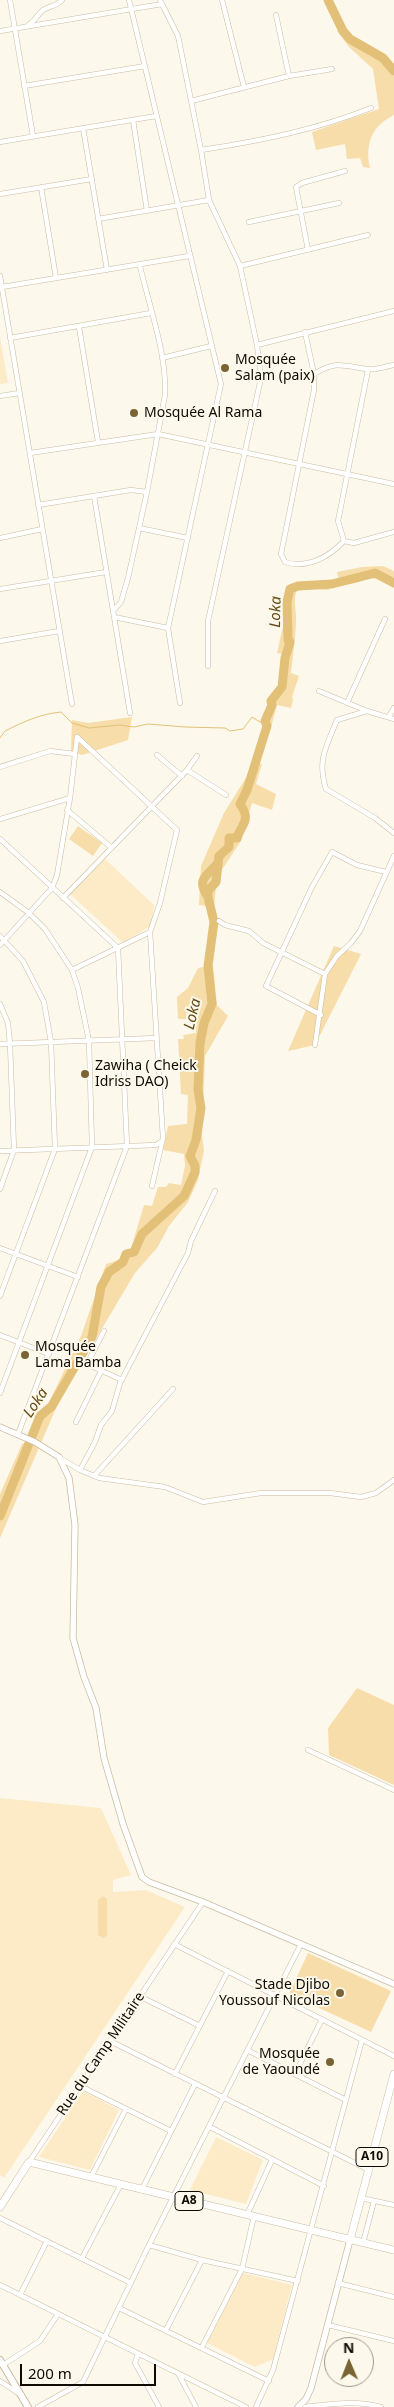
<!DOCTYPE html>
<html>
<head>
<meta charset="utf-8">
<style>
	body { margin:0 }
	#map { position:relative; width:394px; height:2407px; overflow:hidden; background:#fdf8ec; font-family:"Noto Sans",sans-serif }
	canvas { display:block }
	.north { position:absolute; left:324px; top:2337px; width:50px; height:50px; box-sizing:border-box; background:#fdf8ec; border:1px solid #9e998f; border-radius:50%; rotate:359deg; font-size:14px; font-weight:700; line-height:20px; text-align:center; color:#0f0b03 }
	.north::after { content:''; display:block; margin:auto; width:18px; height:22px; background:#7a6434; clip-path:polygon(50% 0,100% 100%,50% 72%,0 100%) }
	.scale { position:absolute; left:20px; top:2364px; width:136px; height:22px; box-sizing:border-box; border:2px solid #0f0b03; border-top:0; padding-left:6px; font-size:15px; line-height:18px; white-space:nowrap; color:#0f0b03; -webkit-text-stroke:4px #fdf8ec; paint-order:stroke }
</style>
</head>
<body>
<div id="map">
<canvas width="394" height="2407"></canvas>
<div class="north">N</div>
<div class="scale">200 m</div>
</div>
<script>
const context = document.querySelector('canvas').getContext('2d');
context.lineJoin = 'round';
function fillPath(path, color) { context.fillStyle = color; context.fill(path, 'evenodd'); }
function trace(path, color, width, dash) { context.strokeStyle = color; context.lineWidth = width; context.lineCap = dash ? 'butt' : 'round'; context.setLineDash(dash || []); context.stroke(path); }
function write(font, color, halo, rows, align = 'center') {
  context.font = font + ' "Noto Sans",sans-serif'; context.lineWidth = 4; context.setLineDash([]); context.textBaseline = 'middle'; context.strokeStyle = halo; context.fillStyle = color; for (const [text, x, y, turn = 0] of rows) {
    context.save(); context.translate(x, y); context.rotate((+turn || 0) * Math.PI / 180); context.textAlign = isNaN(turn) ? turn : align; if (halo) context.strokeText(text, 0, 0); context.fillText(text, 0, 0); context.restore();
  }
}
fillPath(new Path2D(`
	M0,337L8,383L0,384Z
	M104,858L154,905L152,925L123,943L69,893Z
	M0,1798L101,1808L131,1875L113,1880V1892L146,1890L185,1907L4,2178L0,2175Z
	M83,2091L119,2110L90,2170L39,2157Z
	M216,2137L263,2160L246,2204L190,2190Z
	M243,2273L292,2285L273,2359L255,2367L207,2343Z`), '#fcebc6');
fillPath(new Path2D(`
	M344,28L348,34L378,54L394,76V115C371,126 365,145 370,168L363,167L360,158L347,159L345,144L316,150L312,132L379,109L373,69L349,47L337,31Z
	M383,566L394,571V587C370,569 366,585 340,585L337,572L362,567Z
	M328,581L329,590L301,588L297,590C293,600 296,607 296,617C296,636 293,654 291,673L299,676L292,697L293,700L291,708L277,705L271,727L262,724L267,705L275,697L284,673V654L277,653L287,608V589L296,585Z
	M132,717L128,740L82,755L71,751L72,720L88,723Z
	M255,763L262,764L256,784L276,794L272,810L252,803L241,841L217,877L214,907L199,905L201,866L224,813Z
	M78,826L102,843L93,856L69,839Z
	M334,946L361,954L315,1045L288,1051Z
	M213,965L217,1005L228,1016L205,1056L202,1136L204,1150L198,1180L188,1202L169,1226L157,1248L135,1273L60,1399L0,1538V1494L22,1444L28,1442L39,1414L48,1404L81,1336L106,1264L122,1259L131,1248L144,1205L152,1206L158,1187H166L169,1183L181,1185L185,1166L184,1154L163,1150L168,1126L187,1124L188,1095L181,1094L178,1039H184L183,1035L196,1033L195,1013H186V1019H178L177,997L188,988L198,968Z
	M357,1688L394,1705V1785L329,1755L328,1728Z
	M103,1896L107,1899V1935L104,1938L98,1935V1900Z
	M308,1953L391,1991L371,2032L289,1994Z`), '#f7dda9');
trace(new Path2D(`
	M0,738L5,731C23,722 40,714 61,712L72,723L89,728L119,725L134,727L148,724L185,727L225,728L230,731L243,729L252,717L260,722L265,721`), '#e2c078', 1);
trace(new Path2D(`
	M328,0L343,31L350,39L383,58L394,71
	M208,897C195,878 208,876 218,863
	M0,1516L40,1416L52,1406L92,1337L101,1287L109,1272L123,1262L126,1254L134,1252L142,1234L184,1196L195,1172V1166L190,1156L196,1140L201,1108L198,1090L200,1043L204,1023L212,1004L208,966L214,922L208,897V891L216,882L219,856L229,847V838H237C241,824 252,821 240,804L247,790L267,726L265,721L272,705L271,701L282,687L285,658L290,642L288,640L287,602L290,589L298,586L332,584L375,573L394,583`), '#e2c078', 9);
const minor = new Path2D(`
	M10,0L33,136
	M129,0L221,384L168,628L180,703
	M160,0L178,36L201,150L209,200L240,266L257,345L261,378L208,621V666
	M222,0L244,87
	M276,15L289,76
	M28,25C35,21 38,14 43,10C50,6 57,6 62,0
	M0,31L162,4
	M24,86L145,66
	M191,101L289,76L332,69
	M133,120L147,211
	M83,128L107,270
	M0,142L156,116
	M201,150C259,141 316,130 371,108
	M41,187L56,278
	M0,194L92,179
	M98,219L209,200
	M249,222L339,203
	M308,250L296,187L302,183L345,171
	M240,266L368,235
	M0,276L72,704
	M2,287L189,256
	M79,327L98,442
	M305,332L314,374V390L281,554L285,562C307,569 329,557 344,541
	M10,338L151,313
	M257,345L394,311
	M162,358L211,346
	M314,374C337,360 344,366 367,369C375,371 386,366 394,365
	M0,396L19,393
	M30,453L158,434L394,484
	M94,496L130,713
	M38,505L131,490L147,492
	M139,528L188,538
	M0,538L42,529
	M344,541L338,521L368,370
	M344,541L354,543L394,532
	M0,589L106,572
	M113,611L121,602L128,578L147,492L165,395C167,354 149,306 140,266
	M114,617L168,628
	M0,641L59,631
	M319,691L367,711L394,719
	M347,703L385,619
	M367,711L337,720C326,747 317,760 326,789L375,818L394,833
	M389,716L394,708
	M77,737L177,830L160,903L150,932L163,1138L152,1186
	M157,755L182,776
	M0,767L50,751L75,754
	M187,770L226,795
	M67,810L112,848
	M0,819L70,798
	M0,839L118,948L127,1146L18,1434
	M0,892L29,913L45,929L72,970L78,988L89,1041L92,1147L0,1393
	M63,898L187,770L197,756
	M219,921L225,925L249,931L263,943L325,974
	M0,936L23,961L44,1002L51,1042L55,1149L0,1296
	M0,945L52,888L57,875L70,798L77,737
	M72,970L150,932
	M0,1004L8,1023L10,1044L14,1150L0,1189
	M321,1015L266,986L312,887L332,852L357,865L386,872
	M0,1044L156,1038
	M315,1045L325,974L337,956L351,943L360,931L394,856
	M0,1151L156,1145L162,1141
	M0,1248L78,1277
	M104,1331L87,1364L122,1380
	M0,1335L49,1354
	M76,1422L101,1371
	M60,1458L80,1470L99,1478L165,1487L203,1502L261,1493H330L361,1497L376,1493L394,1480
	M80,1470L95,1442L101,1425L112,1411L120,1383L188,1253L191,1241L215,1191
	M94,1476L173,1389
	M308,1750L394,1790
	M174,1944L394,2056
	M139,1996L200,2026
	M110,2041L369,2170
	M249,2051L346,2100
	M175,2074L228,1971
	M295,2074L322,2019
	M80,2086L171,2131
	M210,2127L324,2186
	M29,2162L203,1902
	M91,2177L126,2109
	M142,2189L195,2084
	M361,2198L394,2205
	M247,2215L272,2160
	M0,2218L131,2283
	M363,2243L374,2201
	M149,2245L202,2260L298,2281
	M82,2258L121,2184
	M338,2283L394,2297
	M0,2285L246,2407
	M20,2295L47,2241
	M119,2308L269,2381
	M328,2325L394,2341
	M166,2330L202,2260
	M202,2347L242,2269L254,2216
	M138,2354L135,2363L159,2407
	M3,2365L40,2341L58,2314
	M179,2375L196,2407
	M0,2381L18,2393
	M38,2407L83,2382L149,2245L301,1944
	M256,2407L273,2370L362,2040
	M305,2407C331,2404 355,2400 381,2407`);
const tertiary = new Path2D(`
	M0,1427L35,1442L59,1457L69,1478L75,1525L73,1638L84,1677L96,1708L104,1758L123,1824L142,1877L149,1882L203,1902L394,1984
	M298,2407L306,2399L311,2388L350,2240`);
const secondary = new Path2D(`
	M0,2360L28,2407`);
const primary = new Path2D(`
	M0,2207L29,2162L394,2250
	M350,2240L394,2074`);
trace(minor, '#cabca0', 5.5);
trace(tertiary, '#cabca0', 7);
trace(secondary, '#cabca0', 8);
trace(primary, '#cabca0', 8);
trace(minor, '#fff', 4.5);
trace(tertiary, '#fff', 5.5);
trace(secondary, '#fff', 6);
trace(primary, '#fff', 7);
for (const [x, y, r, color] of [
	[225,368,5,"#7a6434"],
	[134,413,5,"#7a6434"],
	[85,1074,5,"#7a6434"],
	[25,1355,5,"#7a6434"],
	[340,1993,5,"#7a6434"],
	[330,2062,5,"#7a6434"]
]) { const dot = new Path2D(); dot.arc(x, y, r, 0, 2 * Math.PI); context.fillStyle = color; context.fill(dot); trace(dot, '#fdf8ec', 2); }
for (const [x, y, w] of [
	[372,2157,32],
	[189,2201,28]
]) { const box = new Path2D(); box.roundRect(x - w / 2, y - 9.5, w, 19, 4); context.fillStyle = '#fdf8ec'; context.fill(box); trace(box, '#0f0b03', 1); }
write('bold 12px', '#0f0b03', null, [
	["A10",372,2157],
	["A8",189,2201]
]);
write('14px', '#0f0b03', '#fdf8ec', [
	["Mosquée",235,360],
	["Salam (paix)",235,376],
	["Mosquée Al Rama",144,413],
	["Zawiha ( Cheick",95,1066],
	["Idriss DAO)",95,1082],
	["Mosquée",35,1347],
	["Lama Bamba",35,1363],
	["Stade Djibo",330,1985,"right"],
	["Youssouf Nicolas",330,2001,"right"],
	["Mosquée",320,2054,"right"],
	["de Yaoundé",320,2070,"right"]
], 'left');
write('14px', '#0f0b03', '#fdf8ec', [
	["Rue du Camp Militaire",101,2054,-56]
]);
write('italic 15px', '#634c14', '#fdf8ec', [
	["Loka",276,612,-89],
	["Loka",193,1014,-77],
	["Loka",36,1403,-56]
]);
</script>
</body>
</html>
